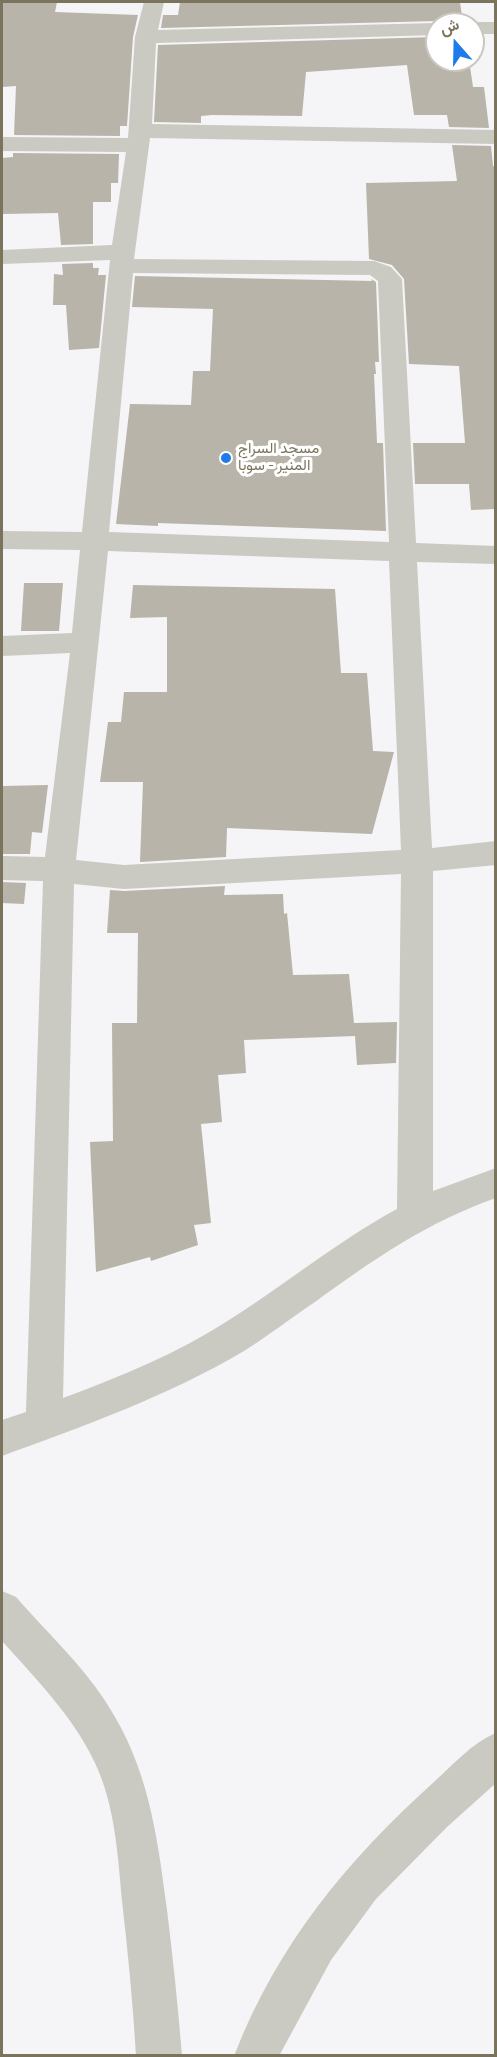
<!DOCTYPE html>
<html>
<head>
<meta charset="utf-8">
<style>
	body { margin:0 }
	#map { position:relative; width:497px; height:2057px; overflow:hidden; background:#f5f4f7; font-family:Karla,Vazirmatn,sans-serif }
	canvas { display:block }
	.frame { position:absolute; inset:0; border:3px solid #7a745d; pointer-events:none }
	.north { position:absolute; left:425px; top:12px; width:60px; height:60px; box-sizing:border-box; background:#fff; border:2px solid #cac7be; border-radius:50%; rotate:340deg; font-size:16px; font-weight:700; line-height:24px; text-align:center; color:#7a745d }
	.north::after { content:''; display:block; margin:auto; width:21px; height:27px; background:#1f7bec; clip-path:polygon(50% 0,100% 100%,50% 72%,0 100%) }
</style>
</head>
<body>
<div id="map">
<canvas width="497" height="2057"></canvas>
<div class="frame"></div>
<div class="north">ش</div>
</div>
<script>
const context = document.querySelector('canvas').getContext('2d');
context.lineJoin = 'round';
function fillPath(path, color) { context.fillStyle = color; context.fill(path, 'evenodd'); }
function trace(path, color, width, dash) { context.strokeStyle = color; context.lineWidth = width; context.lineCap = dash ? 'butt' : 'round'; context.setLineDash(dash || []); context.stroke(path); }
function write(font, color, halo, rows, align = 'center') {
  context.font = font + ' Karla,Vazirmatn,sans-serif'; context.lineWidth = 6; context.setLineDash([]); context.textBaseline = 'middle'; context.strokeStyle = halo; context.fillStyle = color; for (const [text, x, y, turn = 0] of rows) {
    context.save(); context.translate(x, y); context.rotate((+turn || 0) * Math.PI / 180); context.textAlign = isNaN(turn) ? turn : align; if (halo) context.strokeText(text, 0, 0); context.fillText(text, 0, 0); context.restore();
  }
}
fillPath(new Path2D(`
	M2,2H57L55,12L138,15L133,37L127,126H120V136L14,135L16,86L2,87Z
	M180,2H460L463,23L444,24L437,21L161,28L163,15H178Z
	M437,37V60H469L473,87H484L489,128L449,127L447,115H414L407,65L306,72L302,116L212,115L201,116V123L154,122L158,45Z
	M452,145L491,146L493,166L495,167V509L471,510L469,484H415L413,443H465L459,366L409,364L404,279L392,265L369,259L366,183L457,181Z
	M13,153L119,154L118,183H111V202H93V244L61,245L58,213L2,214V158L13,157Z
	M93,263V268H99L98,275H106L99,348L69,350L66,305H53L54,274L63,275L62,264Z
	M135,276L372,281L371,279L376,282L379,362H375L376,374H374L377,443H383L386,531L158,523V526L116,524L130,404L191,405L193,371H210L213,309L132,307Z
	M24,583H63L59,631H21Z
	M133,585L335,589L341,673H367L373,751L394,752L372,834L227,828L226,857L140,862L143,782H100L108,722H121L124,692H167V617L130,618Z
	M48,785L42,833L32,832L30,854H2V786Z
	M2,882L26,883L24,904L2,903Z
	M225,886L224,895L283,894L284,914L287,913L293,975L349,974L354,1023L397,1022L396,1063L357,1065L355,1036L244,1040L246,1073L218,1075L222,1122L201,1124L211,1223L194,1225L198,1245L151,1261L150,1257L96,1272L90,1142L113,1141L112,1023H137L138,933H107L110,890L124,891Z`), '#b8b4a9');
fillPath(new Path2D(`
	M144,2H164L158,30L437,23L442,24H437V35L156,43L152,124L496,130V144L150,138L134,259L374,261L391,267L402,279L416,543L496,546V564L417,562L432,848L496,841V865L433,871V1191L496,1168V1198C429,1221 371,1261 315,1302C291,1318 268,1336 244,1351C168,1396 84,1426 2,1456V1420L26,1412L43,881L2,880V856L45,857L70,653L2,656V636L72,633L80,550L2,549V531L82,532L110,260L2,264V250L112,245L126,152L2,151V137L128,138L135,37ZM133,273L370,275L378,281L389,542L109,532ZM108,551L389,561L401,850L124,865L76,860ZM401,874L397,1209C338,1241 286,1284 229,1320C178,1353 120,1377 63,1398L74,884L124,889Z
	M473,22H496V34H473V24H465Z
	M2,1591L16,1597C50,1636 90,1672 115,1717C150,1777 158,1842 167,1910C173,1958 178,2007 182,2056H136C133,2004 128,1953 122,1901C118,1856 115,1805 95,1763C73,1716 36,1679 2,1641Z
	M496,1733V1783L447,1827L376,1899L331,1960L279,2056H234C277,1945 347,1860 435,1781C454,1764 472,1743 496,1733Z`), '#cac9c2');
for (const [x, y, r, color] of [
	[226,458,6,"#1f7bec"]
]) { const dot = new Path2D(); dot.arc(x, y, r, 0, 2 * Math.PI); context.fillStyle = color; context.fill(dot); trace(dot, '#fff', 2); }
write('15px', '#7a745d', '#fff', [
	["مسجد السراج",238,449],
	["المنير - سوبا",238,466]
], 'left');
</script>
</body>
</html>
